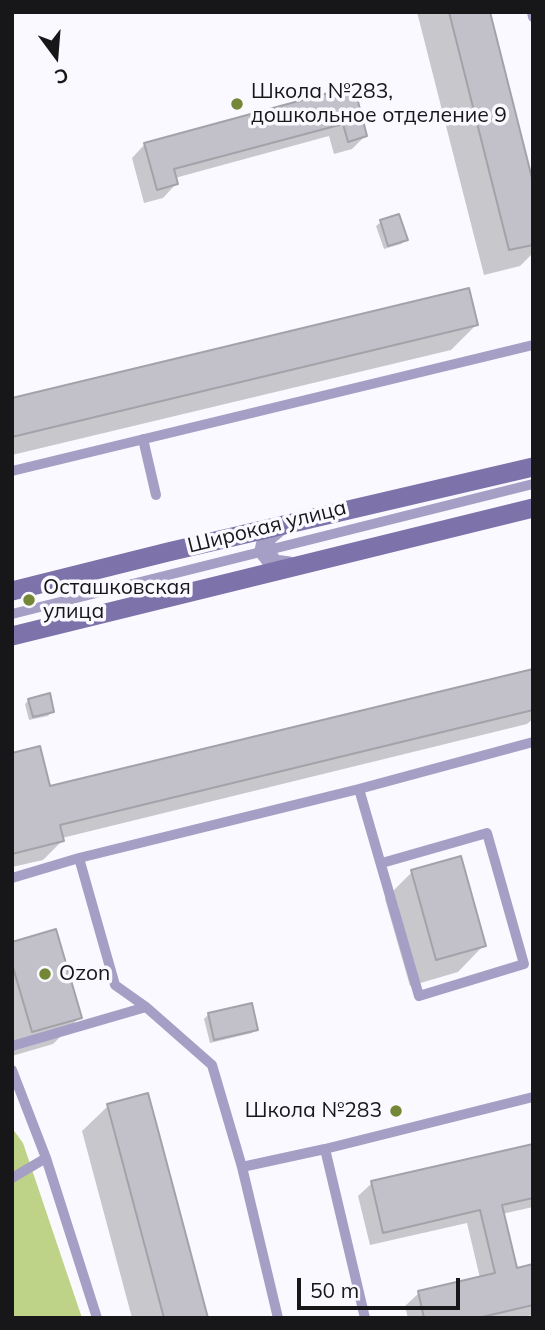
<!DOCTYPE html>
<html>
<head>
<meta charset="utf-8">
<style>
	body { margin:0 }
	#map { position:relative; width:545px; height:1330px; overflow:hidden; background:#faf9ff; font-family:Mulish,sans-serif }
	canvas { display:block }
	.frame { position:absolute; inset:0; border:14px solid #171719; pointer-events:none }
	.north { position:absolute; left:21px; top:21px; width:70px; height:70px; -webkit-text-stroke:5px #faf9ff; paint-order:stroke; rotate:164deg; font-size:19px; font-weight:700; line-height:28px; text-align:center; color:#171719 }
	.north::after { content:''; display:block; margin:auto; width:24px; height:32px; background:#171719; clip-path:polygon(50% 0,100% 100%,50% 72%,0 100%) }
	.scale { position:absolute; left:297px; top:1278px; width:163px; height:32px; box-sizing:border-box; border:4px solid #171719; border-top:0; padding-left:9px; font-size:21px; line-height:24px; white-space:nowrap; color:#171719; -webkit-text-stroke:5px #faf9ff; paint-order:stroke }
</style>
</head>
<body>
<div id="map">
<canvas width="545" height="1330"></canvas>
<div class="frame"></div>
<div class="north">С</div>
<div class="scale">50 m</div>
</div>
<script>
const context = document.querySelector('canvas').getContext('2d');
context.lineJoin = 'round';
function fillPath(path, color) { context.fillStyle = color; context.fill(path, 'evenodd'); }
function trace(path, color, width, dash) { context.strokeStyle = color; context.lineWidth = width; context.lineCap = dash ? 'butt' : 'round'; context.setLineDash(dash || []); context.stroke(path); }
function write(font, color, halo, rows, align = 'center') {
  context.font = font + ' Mulish,sans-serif'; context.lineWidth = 7; context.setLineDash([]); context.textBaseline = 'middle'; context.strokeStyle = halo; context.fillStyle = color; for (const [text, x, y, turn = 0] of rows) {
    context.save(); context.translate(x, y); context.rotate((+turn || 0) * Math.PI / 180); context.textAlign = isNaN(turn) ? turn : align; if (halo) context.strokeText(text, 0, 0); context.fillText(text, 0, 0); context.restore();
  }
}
fillPath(new Path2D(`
	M12,1128L23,1143L82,1318H12Z`), '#bed288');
fillPath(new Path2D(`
	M417,12H488L533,190V253L520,266L484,275Z
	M352,88L365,136L352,149L334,154L329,136L175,178L176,184L163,198L144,203L132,158L145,144Z
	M381,222L406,240L401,244L384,249L376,226Z
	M476,325L451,350L12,455V399Z
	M533,671V719L527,724L62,838V841L43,860L12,867V755L49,788Z
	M29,700L52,711L48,716L29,720L25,704Z
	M412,872L484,945L458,972L410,986L385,899Z
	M12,944L80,1017L53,1044L12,1056Z
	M208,1015L256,1029L252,1033L210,1043L204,1019Z
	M108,1106L206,1318H132L82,1131Z
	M533,1145V1207L502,1214L515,1270L533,1266V1315L519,1318H408L405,1306L419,1293L480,1278L467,1223L370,1245L358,1196L372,1183Z`), '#0003');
const building = new Path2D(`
	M449,12H490L533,182V245L509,250Z
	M354,86L367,136L348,142L343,124L174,169L178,184L157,190L144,143Z
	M399,214L408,240L388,246L380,220Z
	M469,288L478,325L12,437V398Z
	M533,669V710L60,825L64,841L12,854V753L40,746L50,786Z
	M50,693L54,712L33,717L28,699Z
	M461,856L486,946L436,960L411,870Z
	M56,929L82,1018L32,1032L12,964V942Z
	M252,1003L258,1030L214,1040L208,1013Z
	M148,1093L158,1130L208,1318H164L107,1104Z
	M533,1144V1198L502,1205L517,1268L533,1264V1305L478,1318H424L418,1291L495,1273L480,1210L383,1233L371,1181Z`);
fillPath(building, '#c2c1c9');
trace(building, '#a4a2a9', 2);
trace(new Path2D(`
	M532,12L533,17
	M143,439L156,495
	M12,471L533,345
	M12,614L533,484
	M359,789L419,996L524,964L487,833L382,863
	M79,858L359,789L533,742
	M12,878L79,858L115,985L146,1007L212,1065L242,1167L278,1318
	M12,1046L146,1007
	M12,1070L46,1158L97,1318
	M325,1149L365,1318
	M242,1167L325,1149L533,1097
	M12,1178L46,1158`), '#a59fc5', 10);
trace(new Path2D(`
	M279,527L267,537L264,551L274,564L289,566`), '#a59fc5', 19);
trace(new Path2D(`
	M12,591L168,552L533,467
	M12,636L533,508`), '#7d72a9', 19);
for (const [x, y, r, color] of [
	[237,104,7,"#748737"],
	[29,600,7,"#748737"],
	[45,974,7,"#748737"],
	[396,1111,7,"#748737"]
]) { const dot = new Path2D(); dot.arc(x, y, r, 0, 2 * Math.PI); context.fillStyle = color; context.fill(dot); trace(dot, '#faf9ff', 2.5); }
write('21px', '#171719', '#faf9ff', [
	["Школа №283,",251,92],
	["дошкольное отделение 9",251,116],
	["Осташковская",43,588],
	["улица",43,612],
	["Ozon",59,974],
	["Школа №283",382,1111,"right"]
], 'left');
write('21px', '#171719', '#faf9ff', [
	["Широкая улица",267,527,-14]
]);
</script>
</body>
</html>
